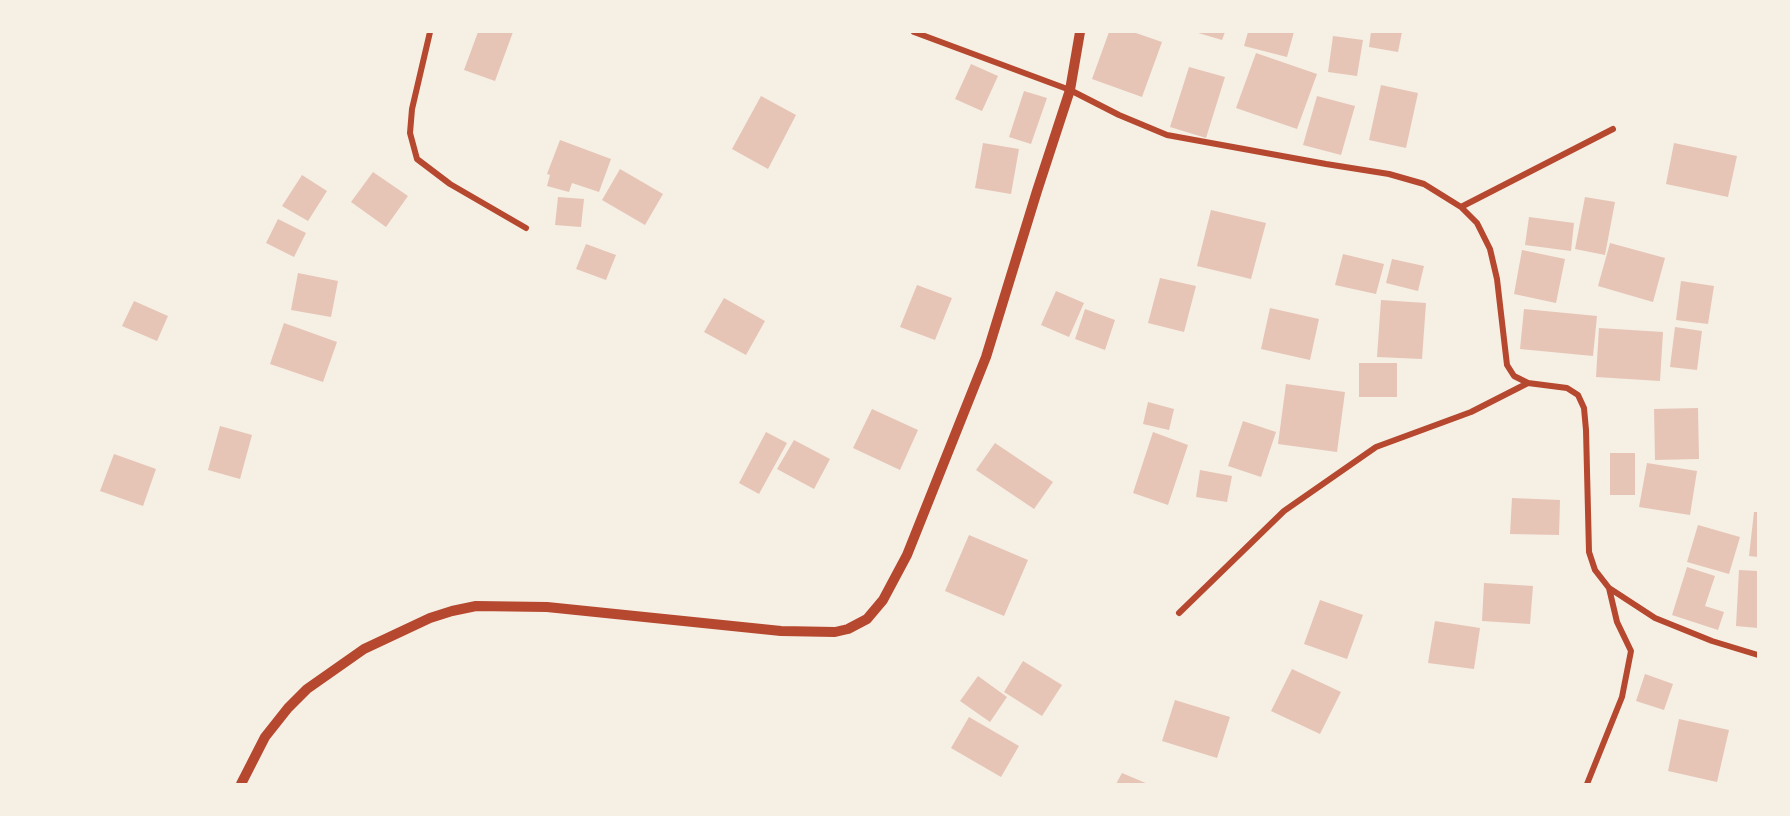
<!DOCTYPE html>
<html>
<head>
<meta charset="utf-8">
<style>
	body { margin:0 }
	#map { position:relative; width:1790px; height:816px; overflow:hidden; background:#f6efe4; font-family:"Golos Text",sans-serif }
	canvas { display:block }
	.frame { position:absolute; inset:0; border:33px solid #f6efe4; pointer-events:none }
</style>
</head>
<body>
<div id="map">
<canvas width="1790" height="816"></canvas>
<div class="frame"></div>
</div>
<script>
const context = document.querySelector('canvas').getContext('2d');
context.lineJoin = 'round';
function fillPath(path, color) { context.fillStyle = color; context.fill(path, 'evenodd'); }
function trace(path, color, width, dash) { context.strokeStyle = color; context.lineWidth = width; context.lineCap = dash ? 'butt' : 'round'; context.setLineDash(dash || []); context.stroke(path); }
fillPath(new Path2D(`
	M478,32H513L495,81L464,70Z
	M1109,32H1133L1162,42L1142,97L1092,79Z
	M1195,32H1225L1222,40Z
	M1248,32H1294L1287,57L1244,46Z
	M1371,32H1402L1398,52L1369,47Z
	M1333,36L1363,40L1357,76L1328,72Z
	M1256,53L1317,74L1297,129L1236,108Z
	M971,64L998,76L982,111L955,99Z
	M1189,67L1225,77L1206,138L1170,127Z
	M1381,85L1418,93L1406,148L1369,140Z
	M1024,91L1047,98L1031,144L1009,137Z
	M761,96L796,115L768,169L732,149Z
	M1317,96L1355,106L1341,155L1303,145Z
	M560,140L611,159L599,192L572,183L569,192L547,186L550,175L547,174Z
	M983,143L1019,149L1011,194L975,188Z
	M1674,143L1737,156L1728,197L1666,184Z
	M620,169L663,194L645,225L602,200Z
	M373,172L408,196L386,227L351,202Z
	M302,175L327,191L308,221L282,206Z
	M558,197L584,199L581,227L555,225Z
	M1585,197L1615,202L1605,255L1575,249Z
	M1211,210L1266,223L1251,279L1197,266Z
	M1529,217L1574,223L1571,251L1525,245Z
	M278,219L306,233L294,257L266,243Z
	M1610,243L1665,258L1653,302L1598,286Z
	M586,244L616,255L606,280L576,269Z
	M1522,250L1565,259L1556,303L1514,294Z
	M1343,254L1384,264L1376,294L1335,285Z
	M1392,259L1424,266L1418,291L1386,283Z
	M298,273L338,281L331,317L291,310Z
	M1160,278L1196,286L1184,332L1148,323Z
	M1681,281L1714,286L1708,324L1676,320Z
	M917,285L952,298L935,340L900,327Z
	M1056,291L1084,303L1069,337L1041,325Z
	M724,298L765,321L746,355L704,332Z
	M1381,300L1426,303L1422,359L1377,357Z
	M134,301L168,316L157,341L122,326Z
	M1270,308L1319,319L1310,360L1261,349Z
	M1085,309L1115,320L1105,350L1075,339Z
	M1524,309L1597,316L1593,356L1520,349Z
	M284,323L337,342L323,382L270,364Z
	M1675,327L1702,331L1697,370L1670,367Z
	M1599,328L1663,332L1660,381L1596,377Z
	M1359,363H1397V397H1359Z
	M1286,384L1345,392L1337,452L1278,444Z
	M1148,402L1174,409L1169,430L1143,424Z
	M1698,408L1699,459L1655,460L1654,409Z
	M872,409L918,430L900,470L853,448Z
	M1243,421L1276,432L1261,477L1228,466Z
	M220,426L252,435L240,479L208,470Z
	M766,432L787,443L759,494L739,483Z
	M1153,432L1188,445L1168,505L1133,493Z
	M794,440L830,459L814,489L777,469Z
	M995,443L1053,482L1034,509L976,470Z
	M1610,453H1635V495H1610Z
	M114,454L156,469L143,506L100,491Z
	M1647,463L1697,471L1690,515L1639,507Z
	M1200,470L1232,476L1227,502L1196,497Z
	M1512,498L1560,500L1559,535L1510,534Z
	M1754,512H1758V557L1749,556Z
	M1698,525L1740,537L1729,574L1687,562Z
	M969,535L1028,560L1004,616L945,591Z
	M1687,567L1715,576L1705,606L1724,612L1718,630L1672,615Z
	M1739,570L1758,571V628L1736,626Z
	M1484,583L1533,586L1530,624L1482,621Z
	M1320,600L1363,615L1347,659L1304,644Z
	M1435,621L1480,628L1474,669L1428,663Z
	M1023,661L1062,685L1042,716L1004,692Z
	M1292,669L1341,692L1320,734L1271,711Z
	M1645,674L1673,684L1664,710L1636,701Z
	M978,676L1007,697L990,722L960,701Z
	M1175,700L1230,717L1217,758L1162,741Z
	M969,717L1019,746L1001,777L951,748Z
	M1679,719L1729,730L1717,782L1668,771Z
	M1122,773L1148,784H1116Z`), '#e6c5b7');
trace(new Path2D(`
	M430,32L412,109L410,133L417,159L450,184L526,228
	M914,32L1070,90L1119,115L1167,135L1326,164L1389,174L1424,184L1461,207L1477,223L1490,249L1497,279L1507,365L1514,376L1528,383L1567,388L1578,395L1584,408L1586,430L1589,552L1595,570L1609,588L1655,618L1712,641L1758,655
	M1461,207L1613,129
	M1179,613L1284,511L1376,447L1471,412L1528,383
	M1587,784L1622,697L1631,651L1617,622L1609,588`), '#b5482f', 6);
trace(new Path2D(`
	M241,784L265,737L288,708L307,689L364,649L430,618L452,611L476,606L547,607L781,631L835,632L848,629L867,619L883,600L907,555L986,357L1037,191L1070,90L1080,32`), '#b5482f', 10);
</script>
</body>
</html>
